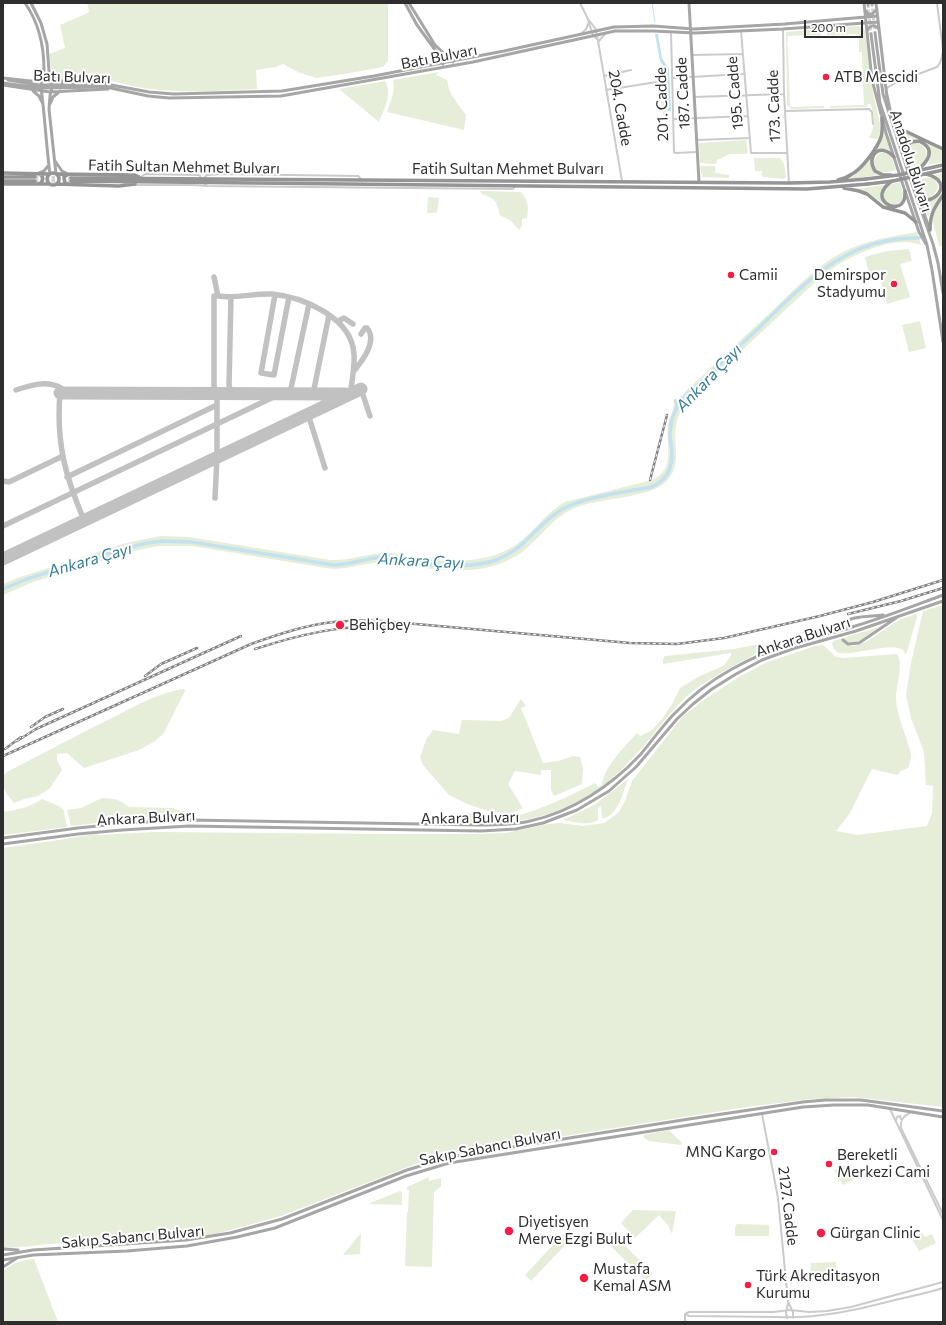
<!DOCTYPE html>
<html>
<head>
<meta charset="utf-8">
<style>
	body { margin:0 }
	#map { position:relative; width:946px; height:1325px; overflow:hidden; background:#fff; font-family:Commissioner,sans-serif }
	canvas { display:block }
	.frame { position:absolute; inset:0; border:4px solid #2e2e2e; pointer-events:none }
	.scale { position:absolute; left:804px; top:20px; width:59px; height:18px; box-sizing:border-box; border:2px solid #2e2e2e; border-top:0; padding-left:5px; font-size:12px; line-height:14px; white-space:nowrap; color:#2e2e2e; -webkit-text-stroke:3px #fff; paint-order:stroke }
</style>
</head>
<body>
<div id="map">
<canvas width="946" height="1325"></canvas>
<div class="frame"></div>
<div class="scale">200 m</div>
</div>
<script>
const context = document.querySelector('canvas').getContext('2d');
context.lineJoin = 'round';
function fillPath(path, color) { context.fillStyle = color; context.fill(path, 'evenodd'); }
function trace(path, color, width, dash) { context.strokeStyle = color; context.lineWidth = width; context.lineCap = dash ? 'butt' : 'round'; context.setLineDash(dash || []); context.stroke(path); }
function write(font, color, halo, rows, align = 'center') {
  context.font = font + ' Commissioner,sans-serif'; context.lineWidth = 4; context.setLineDash([]); context.textBaseline = 'middle'; context.strokeStyle = halo; context.fillStyle = color; for (const [text, x, y, turn = 0] of rows) {
    context.save(); context.translate(x, y); context.rotate((+turn || 0) * Math.PI / 180); context.textAlign = isNaN(turn) ? turn : align; if (halo) context.strokeText(text, 0, 0); context.fillText(text, 0, 0); context.restore();
  }
}
fillPath(new Path2D(`
	M87,3H388V61L383,67L350,73L316,78L298,72L283,64L275,67L256,70L257,89C221,91 185,93 150,89C137,88 124,83 111,81C97,79 68,86 57,77C50,71 50,62 49,54L65,48L60,25L88,13L89,11Z
	M859,26L864,29L865,31L872,88L880,124V132L878,139L869,138C875,127 876,116 870,104H868L866,107L830,108V106L864,105L862,57V52H859V34L827,35V28Z
	M821,29V35L788,36L787,46L788,47L790,106L792,107L824,106V108L791,109L787,105L786,33V32Z
	M439,72L436,75L447,80C448,83 448,86 449,89C451,95 462,110 466,115L464,130L387,112C390,102 396,91 393,80Z
	M385,81C393,94 384,109 379,122L339,89Z
	M666,82L668,114L663,115L659,84Z
	M895,122L902,130L943,151V162L927,165C932,158 930,152 926,144L913,140L904,149Z
	M885,132L891,151C883,148 880,149 873,155L874,171L879,175L849,179C863,170 880,148 884,133Z
	M746,140L748,153L745,154H730L717,160L716,164L700,163L699,143Z
	M915,142C926,144 931,156 922,165C919,167 915,167 912,168C909,158 904,152 912,143Z
	M884,152L891,156L896,170C892,171 884,174 879,172C869,168 873,155 884,152Z
	M754,158H780L784,164L786,177L784,179L763,177L762,175V171H755Z
	M700,166H715V173L729,175V178L702,177Z
	M943,173V192L933,207L928,217L922,200C936,203 943,196 942,182L935,175Z
	M926,178H933L935,180L938,187C936,194 926,204 921,194C919,190 918,185 917,180Z
	M900,182L903,193L902,202C899,203 896,205 893,205C885,205 881,194 886,188C889,184 896,183 900,182Z
	M884,185C880,196 880,197 887,207L870,194L857,189Z
	M480,191L521,192C528,200 529,208 527,218L522,219V226L519,230L511,221L500,215C497,201 495,199 482,194Z
	M428,197L439,198L437,213H427Z
	M943,198V246H939L932,218L937,206Z
	M917,232L921,245C917,244 912,242 906,242C878,242 846,258 823,275L697,392C688,401 680,409 677,421C671,442 684,464 666,482C649,498 601,498 577,507C556,515 544,533 528,547C521,554 511,559 502,563C478,573 443,571 418,567C407,565 397,562 386,562C367,562 350,569 332,569L192,546H158L134,551L33,582L3,595V584L17,578L126,543L160,536L189,537L330,560C350,561 368,553 388,553C399,553 409,557 420,559C446,563 484,562 507,550C530,539 543,514 565,502L652,480C677,469 665,445 668,424C669,417 676,408 673,401L676,399L678,400L687,390C716,363 745,336 774,309C795,289 816,266 841,253C865,240 891,237 917,232Z
	M909,249L912,261L900,264L910,297L887,304L878,271L882,269L869,273L865,257L887,251Z
	M920,321L926,348L909,352L902,325Z
	M943,605V1107L853,1097L811,1099L747,1107L451,1154L421,1162L281,1216L234,1229L203,1237L47,1244L22,1247L3,1248V1115L4,1106L3,1096V848L66,839L69,838L97,834L99,835L155,832L381,834H479L506,833L548,824L560,823L583,826L604,823L618,813L625,801L632,781L683,716L708,697L739,677L765,663L815,646L823,645L836,657L843,658L897,654C904,663 896,686 896,699C897,715 904,729 908,744C909,748 911,752 911,756C911,760 909,765 908,768L901,771L897,775L872,769L850,813L836,831L858,835L927,826L932,813L933,786L926,785L924,752L911,718L906,694L911,663L923,611Z
	M916,614L917,617L906,655C905,654 904,651 903,650C890,641 850,658 837,652C834,650 833,647 832,644L833,641L879,627L856,643L843,641C856,657 884,627 898,621C903,618 910,616 916,614Z
	M759,644L762,645L760,651C753,656 744,660 737,664C719,674 700,684 686,697C665,717 650,741 630,761C604,790 567,811 529,819C507,823 483,822 460,822L461,816C477,808 495,820 512,817C542,810 569,796 595,783L598,787L602,785C604,766 625,747 637,733L640,736L651,731L662,719L672,704L680,688L698,677L723,666L731,656V653L663,664V659L665,656L734,649Z
	M184,689L185,691L164,733L155,741L139,750L84,768L67,753L57,754V760L62,770L50,788L38,796L24,799L14,803C5,792 3,790 3,776L7,772C44,753 81,733 118,715C139,704 161,692 184,689Z
	M521,699L526,706L521,708L543,763L558,761L573,756L580,757L583,768L582,784L554,796L551,790V770H541V775L515,771L508,784L523,808L512,813L491,812L467,804L449,795L423,765L420,757L426,740L433,730L459,734L462,720L501,721L509,718Z
	M628,779C623,792 619,814 603,819L602,817L601,806L598,808V820C588,827 574,821 563,820L594,805Z
	M102,798L114,799L120,801L129,807L173,808L176,810L189,812L190,816L150,817L71,826L67,810L81,808Z
	M42,799L59,806L64,811L67,827L3,835V812C18,810 30,807 42,799Z
	M669,1130L682,1143L681,1145L649,1141L644,1138L643,1135Z
	M845,1166L854,1179L843,1185L834,1170Z
	M429,1177V1181L441,1178V1186L434,1192L432,1267L405,1266L407,1212H408L409,1190H407V1187Z
	M400,1191L402,1192V1205L370,1204V1203Z
	M633,1210L676,1211L672,1234L668,1225L659,1215L635,1238L621,1223Z
	M737,1224L769,1225V1236H735V1227Z
	M565,1232L571,1239L531,1281L525,1275Z
	M611,1232L653,1273L646,1280L603,1239Z
	M361,1233L360,1254L343,1255Z
	M922,1233L925,1237L932,1234L936,1243L919,1251L912,1239Z
	M34,1259L58,1322H3V1271C12,1263 22,1260 34,1259Z
	M836,1262L837,1275L810,1276L811,1263Z`), '#e6edd9');
fillPath(new Path2D(`
	M655,34H658L662,58L669,69L671,111H668L666,70L660,61Z`), '#c3e2ef');
trace(new Path2D(`
	M652,3L655,22`), '#c3e2ef', 1);
trace(new Path2D(`
	M675,400L677,407`), '#c3e2ef', 2);
trace(new Path2D(`
	M3,589L27,579L115,551L143,544L161,541L192,542L334,565C351,565 368,557 385,557C397,557 409,561 421,563C441,567 477,567 496,560C525,549 535,527 558,512C579,497 626,492 651,487C665,482 673,468 672,453C672,447 670,441 670,435C670,424 673,413 679,404C686,395 695,387 703,380C717,367 731,354 745,341C798,292 840,236 919,238`), '#c3e2ef', 3.5);
trace(new Path2D(`
	M214,277L218,296
	M275,295L261,373L274,375L289,297
	M218,296C236,299 254,293 272,294C304,297 352,318 354,354C355,367 352,381 350,394
	M340,323V320L344,318L353,324
	M354,371C362,361 378,341 367,328H365L361,334
	M361,389L370,416
	M16,390C31,385 47,380 61,388L62,393
	M60,393C56,442 65,476 84,520
	M231,393L229,385L231,297
	M290,393L309,304
	M313,394L329,315
	M308,414L325,468
	M67,477L217,405
	M3,481L9,482L63,456
	M215,498L217,457V393L214,386V296H218
	M3,526L282,393`), '#c1c1c1', 5.5);
trace(new Path2D(`
	M60,393L346,394
	M3,559L361,389`), '#c1c1c1', 13);
trace(new Path2D(`
	M872,4L875,33
	M868,5L871,34`), '#d5d5d5', 3, [3, 1.5]);
trace(new Path2D(`
	M35,177L71,178
	M35,181H71`), '#d5d5d5', 3.5, [3.5, 2]);
trace(new Path2D(`
	M580,3L588,19L595,28L597,35L622,181
	M588,20L593,35L597,39
	M783,29L784,94L789,183
	M741,31L751,153H786
	M671,32L674,152L675,153L697,152
	M582,33L586,29L589,22
	M598,42L605,34
	M692,55L743,54
	M604,76L631,70
	M672,78L745,74
	M887,88L897,82L937,67C942,62 942,56 943,50L937,3
	M606,90L663,81
	M694,97L784,94
	M785,111L869,109L872,112L873,124
	M674,119L748,116
	M697,140L750,138
	M141,177L145,174L199,175L202,179
	M203,179L207,175L221,174L358,176L361,179
	M204,183L207,186L513,189L515,186
	M136,185H192L195,183
	M193,185L207,186
	M890,1109L943,1220
	M910,1113C903,1116 900,1120 901,1128L943,1214
	M762,1114L778,1198L788,1302L793,1312V1318
	M896,1120L897,1117L900,1116L901,1119
	M685,1314L689,1316L777,1317C818,1319 856,1310 895,1300C911,1296 928,1293 943,1288
	M685,1314L689,1312H773L790,1310L809,1312L827,1311L851,1307L943,1282
	M787,1318L786,1312L788,1303
	M685,1322V1314`), '#cbcbcb', 2);
trace(new Path2D(`
	M25,3C39,23 44,46 44,70C44,76 40,83 41,88C45,116 46,145 50,174
	M31,3L41,23L47,44L49,71L52,87L50,96L49,109L56,174
	M405,3L417,25L441,58L443,64
	M409,3L435,45L453,62
	M689,3L699,182
	M864,3L872,80L881,114
	M868,3V5
	M872,3V4
	M876,3L887,97
	M865,10L868,14H872L877,9
	M867,31C870,25 874,24 879,29
	M875,33L883,94L911,181L933,244L938,263L943,293
	M871,34L880,103L927,245L932,270L943,342
	M49,72L55,78L64,82
	M3,78L30,81H48L51,83L104,82L108,84
	M35,81L39,77L44,68
	M106,84L149,92L174,94L282,91L374,76L504,51L614,27L653,26L694,29L785,24L877,16
	M3,85L50,92L108,89
	M106,87L148,96L169,98L281,96L473,62L615,31H654L695,33L783,29L878,22
	M33,91L39,96L43,104
	M887,95L891,114
	M50,104L53,97L60,91
	M881,112L882,118L886,133L905,191L919,232L926,244
	M893,119L929,228
	M55,161L62,171L66,173
	M39,173L44,171L48,166
	M842,625C849,615 871,617 883,615
	M843,640L848,644L859,643L896,618
	M3,838L78,828L127,823L189,820L479,825C496,825 513,825 530,821C572,812 611,786 640,755C651,742 661,728 673,715C690,697 710,681 732,669C750,659 768,651 788,645C809,638 831,634 852,627C883,618 913,606 943,595
	M3,844L78,834L122,830L189,826L481,831L516,829L543,823L577,810L609,791L636,767L677,719L693,704L712,689L736,674L762,660L792,649L856,631L943,601
	M3,1249L18,1250
	M3,1255L33,1250L186,1240L230,1233L282,1219L407,1170L450,1157L689,1119L803,1102L825,1100H861L943,1111
	M3,1260L33,1255L127,1251L187,1246L237,1237L275,1228L406,1176L449,1163L803,1107L834,1105H868L943,1117
	M3,1267L17,1258`), '#a6a6a6', 3);
trace(new Path2D(`
	M890,112L897,124L903,130L943,149
	M905,156L906,147L911,142L919,141C937,149 928,162 917,170
	M47 179a6 6 0 1 1 12 0a6 6 0 1 1-12 0Z
	M3,173L49,174
	M39,174C44,176 44,181 39,184
	M57,174L135,175L139,177
	M67,175L64,177L65,183L68,184
	M891,175H883L875,171C865,155 881,142 894,157
	M3,177H35
	M71,178L789,183L830,182L866,179
	M838,180C843,179 848,177 852,174C862,169 878,147 881,137C883,131 882,124 882,118
	M3,181H35
	M71,181L807,189L868,184
	M892,181C866,199 898,216 904,200C905,198 905,194 905,191
	M3,184H50
	M56,184L119,186L135,184
	M844,188L859,191L867,194L883,207L905,213L916,222
	M918,192L921,197L927,200C936,199 946,189 938,180C935,177 930,175 926,174
	M930,230C930,214 934,208 943,195`), '#959595', 3.5);
const rail = new Path2D(`
	M650,480L667,415
	M848,614L901,601L943,588
	M255,649C298,635 343,624 388,627
	M145,676L161,664L197,648
	M31,727L45,717L63,709
	M17,741L36,729L241,636
	M5,749L21,737
	M3,756L251,644C282,633 314,622 347,621C359,620 370,621 382,621L630,643L677,644L724,638L820,616L873,602L943,580`);
trace(rail, '#838383', 2.5);
trace(rail, '#fff', 1, [3]);
trace(new Path2D(`
	M8,80L39,85L106,84
	M3,83L40,88L106,87`), '#a6a6a6', 3);
trace(new Path2D(`
	M866,179L898,175L943,165
	M868,184L893,181L943,170`), '#959595', 3.5);
for (const [x, y, r, color] of [
	[826,77,4,"#f61e44"],
	[731,275,4,"#f61e44"],
	[894,284,4,"#f61e44"],
	[340,625,5,"#f61e44"],
	[774,1152,4,"#f61e44"],
	[829,1164,4,"#f61e44"],
	[509,1231,5,"#f61e44"],
	[821,1233,5,"#f61e44"],
	[584,1278,5,"#f61e44"],
	[748,1285,4,"#f61e44"]
]) { const dot = new Path2D(); dot.arc(x, y, r, 0, 2 * Math.PI); context.fillStyle = color; context.fill(dot); trace(dot, '#fff', 1.5); }
write('15px', '#2e2e2e', '#fff', [
	["Batı Bulvarı",439,57,-11],
	["Batı Bulvarı",72,77,2],
	["187. Cadde",683,93,-93],
	["195. Cadde",735,93,-95],
	["201. Cadde",662,104,-92],
	["173. Cadde",774,106,-92],
	["204. Cadde",620,108,80],
	["Anadolu Bulvarı",911,161,72],
	["Fatih Sultan Mehmet Bulvarı",184,167,1],
	["Fatih Sultan Mehmet Bulvarı",508,169],
	["Ankara Bulvarı",803,637,-18],
	["Ankara Bulvarı",146,818,-3],
	["Ankara Bulvarı",470,818,-1],
	["Sakıp Sabancı Bulvarı",490,1147,-11],
	["2127. Cadde",788,1206,83],
	["Sakıp Sabancı Bulvarı",133,1237,-5]
]);
write('15px', '#2e2e2e', '#fff', [
	["ATB Mescidi",834,77],
	["Camii",739,275],
	["Demirspor",886,275,"right"],
	["Stadyumu",886,292,"right"],
	["Behiçbey",349,625],
	["MNG Kargo",766,1152,"right"],
	["Bereketli",837,1155],
	["Merkezi Cami",837,1172],
	["Diyetisyen",518,1222],
	["Merve Ezgi Bulut",518,1239],
	["Gürgan Clinic",830,1233],
	["Mustafa",593,1269],
	["Kemal ASM",593,1286],
	["Türk Akreditasyon",756,1276],
	["Kurumu",756,1293]
], 'left');
write('italic 16px', '#347b97', '#fff', [
	["Ankara Çayı",709,378,-46],
	["Ankara Çayı",90,560,-16],
	["Ankara Çayı",421,561,3]
]);
</script>
</body>
</html>
